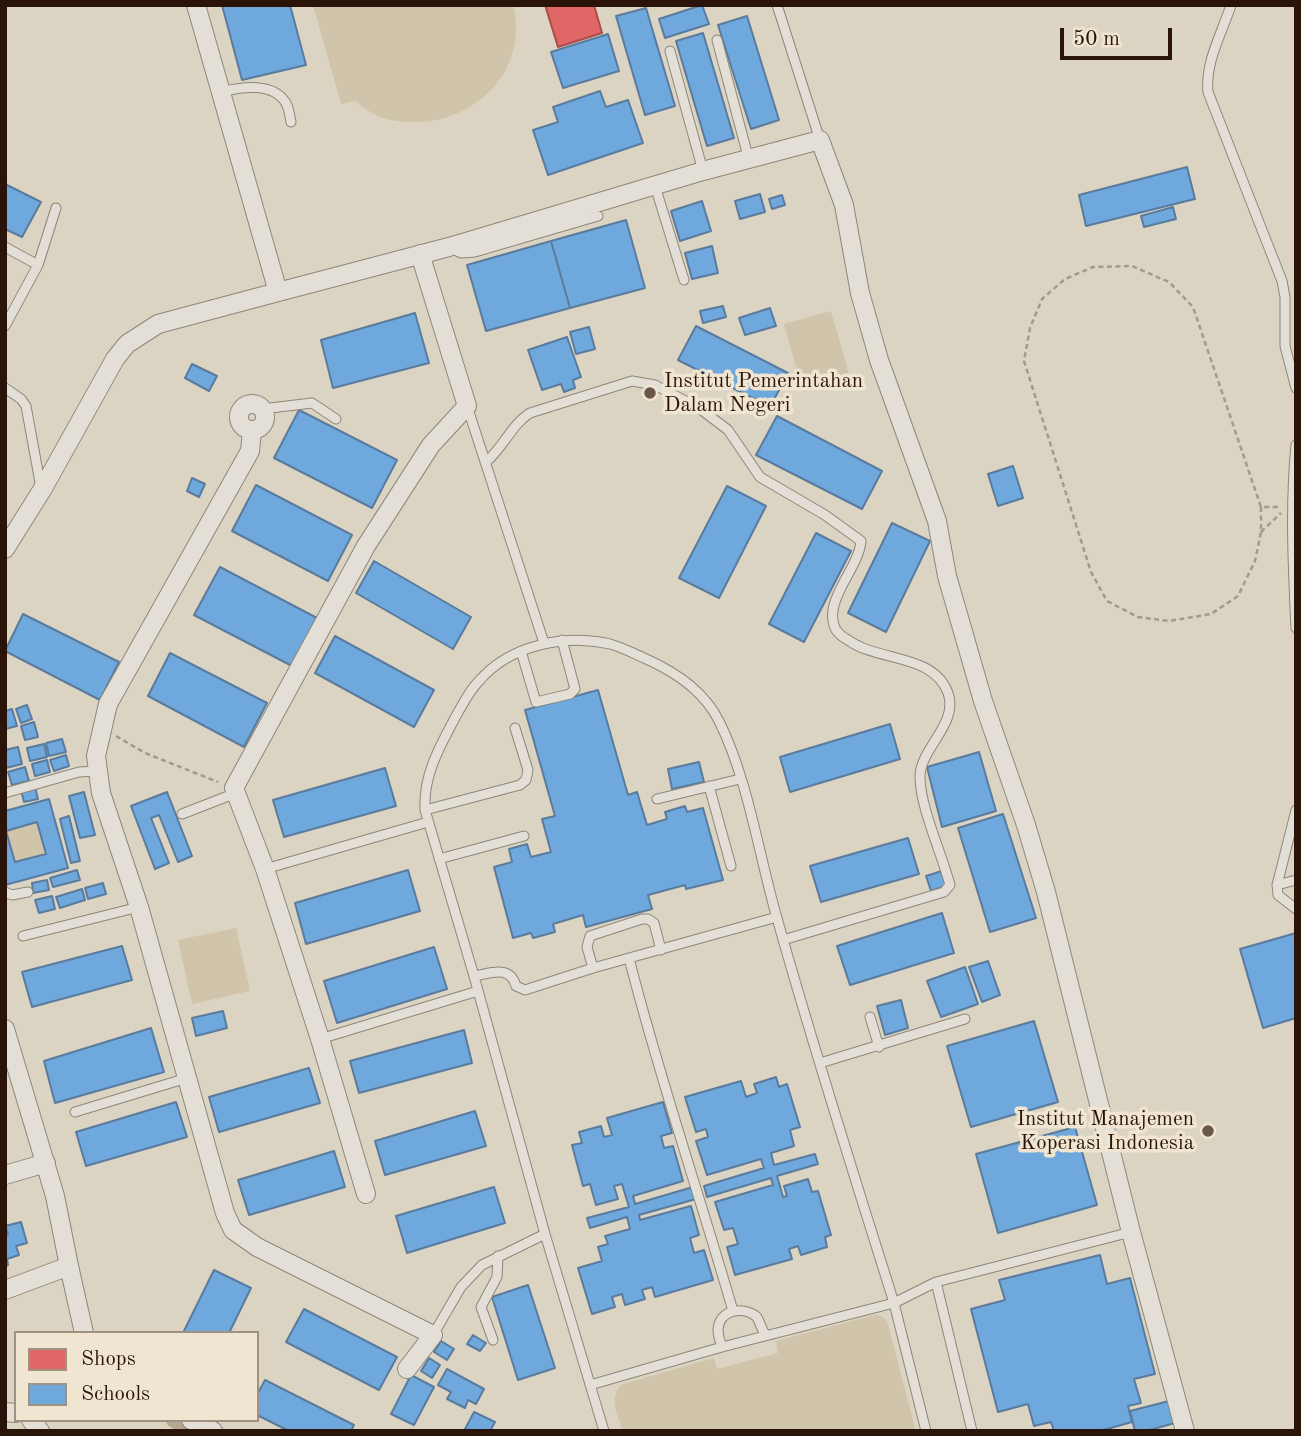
<!DOCTYPE html>
<html>
<head>
<meta charset="utf-8">
<style>
	body { margin:0 }
	#map { position:relative; width:1301px; height:1436px; overflow:hidden; background:#dcd4c2; font-family:"Old Standard TT",serif }
	canvas { display:block }
	.frame { position:absolute; inset:0; border:7px solid #2a1309; pointer-events:none }
	.legend { position:absolute; left:14px; top:1331px; width:245px; height:91px; box-sizing:border-box; background:#efe5d0; border:2px solid #a09180; margin:0; padding:9px 12px; list-style:none; font-size:21px; color:#2a1309 }
	.legend li { display:flex; align-items:center; gap:14px; height:35px }
	.legend b { width:35px; border:2px solid #a09180 }
	.scale { position:absolute; left:1060px; top:28px; width:112px; height:32px; box-sizing:border-box; border:4px solid #2a1309; border-top:0; padding-left:9px; font-size:21px; line-height:24px; white-space:nowrap; color:#2a1309; -webkit-text-stroke:5px #efe5d0; paint-order:stroke }
</style>
</head>
<body>
<div id="map">
<canvas width="1301" height="1436"></canvas>
<div class="frame"></div>
<ul class="legend">
<li><b style="height:19px;background:#e06666"></b>Shops</li>
<li><b style="height:19px;background:#6fa8dc"></b>Schools</li>
</ul>
<div class="scale">50 m</div>
</div>
<script>
const context = document.querySelector('canvas').getContext('2d');
context.lineJoin = 'round';
function fillPath(path, color) { context.fillStyle = color; context.fill(path, 'evenodd'); }
function trace(path, color, width, dash) { context.strokeStyle = color; context.lineWidth = width; context.lineCap = dash ? 'butt' : 'round'; context.setLineDash(dash || []); context.stroke(path); }
function write(font, color, halo, rows, align = 'center') {
  context.font = font + ' "Old Standard TT",serif'; context.lineWidth = 7; context.setLineDash([]); context.textBaseline = 'middle'; context.strokeStyle = halo; context.fillStyle = color; for (const [text, x, y, turn = 0] of rows) {
    context.save(); context.translate(x, y); context.rotate((+turn || 0) * Math.PI / 180); context.textAlign = isNaN(turn) ? turn : align; if (halo) context.strokeText(text, 0, 0); context.fillText(text, 0, 0); context.restore();
  }
}
fillPath(new Path2D(`
	M313,5H513C532,80 458,137 387,119C375,116 364,108 355,101L341,104Z
	M831,311L850,378L803,392L784,324Z
	M37,822L46,854L15,862L6,831Z
	M236,928L250,991L192,1004L178,940Z
	M875,1315L882,1316L887,1321L916,1431H623C618,1415 607,1396 623,1384L714,1358L717,1369L778,1353L776,1341Z`), '#d0c4ab');
const shops = new Path2D(`
	M545,5H594L602,33L558,47Z`);
fillPath(shops, '#e06666');
trace(shops, '#a94d4a', 2);
const schools = new Path2D(`
	M222,5H290L306,65L242,80Z
	M702,5L709,24L665,38L659,19Z
	M646,8L675,106L645,115L616,16Z
	M747,16L779,120L751,129L718,25Z
	M703,33L734,138L707,146L676,41Z
	M608,34L619,71L563,88L551,52Z
	M600,91L606,107L628,100L643,143L548,175L533,130L558,122L553,107Z
	M1187,167L1195,199L1086,226L1079,195Z
	M5,184L41,202L22,237L5,229Z
	M760,194L765,212L740,219L735,201Z
	M782,195L785,205L772,209L769,199Z
	M702,201L711,231L680,241L671,211Z
	M1173,207L1176,219L1144,227L1141,216Z
	M626,220L645,288L570,308L551,241Z
	M551,241L570,308L486,331L467,265Z
	M712,246L718,273L692,279L685,253Z
	M723,306L726,317L703,323L700,311Z
	M770,308L776,326L745,335L739,318Z
	M415,313L429,363L333,388L321,340Z
	M696,326L788,373L770,407L678,360Z
	M589,327L595,349L576,354L570,332Z
	M567,337L581,377L573,380L575,388L564,392L561,384L542,390L528,350Z
	M192,364L217,376L209,391L185,378Z
	M299,410L397,460L372,508L274,458Z
	M777,416L882,471L862,509L756,455Z
	M1013,466L1023,498L998,506L988,474Z
	M192,478L205,484L199,497L187,491Z
	M256,485L352,535L328,581L232,531Z
	M727,486L766,506L719,598L679,578Z
	M892,523L930,541L886,632L848,613Z
	M816,533L851,551L804,642L769,624Z
	M374,561L471,617L453,649L356,593Z
	M220,567L317,618L292,666L194,615Z
	M23,614L119,662L100,700L5,651Z
	M335,636L434,690L414,727L315,673Z
	M170,653L267,703L244,747L148,696Z
	M598,690L628,795L637,792L647,825L667,819L665,812L685,806L687,812L703,808L723,880L686,889L685,885L648,895L652,909L586,927L583,915L553,924L555,932L533,938L531,933L513,938L494,867L512,862L509,849L527,844L531,857L551,852L542,819L555,816L525,710Z
	M27,705L32,719L21,723L16,709Z
	M12,709L17,726L5,729V711Z
	M34,722L38,737L25,740L21,726Z
	M890,724L900,759L790,792L780,757Z
	M62,739L66,752L49,756L46,743Z
	M44,744L47,757L30,761L27,748Z
	M18,747L22,764L6,768L5,750Z
	M979,752L996,811L942,827L927,767Z
	M66,755L69,766L54,771L50,760Z
	M47,760L50,772L35,776L32,764Z
	M699,762L704,782L672,789L668,769Z
	M25,767L29,781L12,785L8,772Z
	M385,768L396,806L284,837L273,800Z
	M35,787L38,799L24,802L21,790Z
	M84,792L95,835L80,838L69,796Z
	M167,792L192,856L178,862L159,815L151,818L169,863L155,869L131,806Z
	M49,799L68,868L5,885V811ZM37,822L46,854L15,862L6,831Z
	M1003,814L1036,918L990,932L958,828Z
	M69,816L80,861L71,863L60,819Z
	M908,838L919,874L821,902L810,866Z
	M77,870L80,880L53,887L50,878Z
	M408,870L420,911L306,944L295,903Z
	M942,871L946,886L931,891L926,876Z
	M47,880L49,890L33,893L32,883Z
	M103,883L106,894L88,899L85,888Z
	M82,889L85,900L60,908L56,897Z
	M52,896L55,909L39,913L35,900Z
	M942,913L954,953L850,985L837,946Z
	M1296,933V1018L1263,1028L1240,949Z
	M122,946L132,980L32,1007L22,972Z
	M434,947L447,989L337,1023L324,981Z
	M988,961L1000,995L982,1002L969,967Z
	M965,967L978,1004L941,1017L927,981Z
	M901,1000L908,1028L885,1035L877,1006Z
	M223,1011L227,1028L196,1036L192,1018Z
	M1034,1021L1058,1102L971,1127L947,1046Z
	M151,1028L164,1072L55,1103L44,1061Z
	M464,1030L472,1063L359,1093L350,1061Z
	M309,1068L320,1103L219,1132L209,1097Z
	M776,1077L779,1087L787,1084L800,1127L790,1130L794,1146L771,1153L774,1165L815,1154L818,1164L777,1176L783,1197L787,1196L784,1186L808,1179L812,1192L818,1191L831,1235L825,1237L827,1247L801,1255L798,1246L789,1249L792,1259L735,1275L727,1247L738,1244L733,1228L724,1230L715,1202L773,1185L771,1178L707,1197L704,1186L764,1168L761,1159L707,1175L696,1141L708,1137L706,1129L696,1132L685,1097L741,1081L746,1097L757,1093L754,1084Z
	M176,1102L187,1137L86,1166L76,1132Z
	M663,1102L672,1133L661,1136L664,1148L673,1146L683,1181L633,1196L635,1204L693,1187L696,1199L639,1215L640,1220L691,1206L699,1235L690,1238L694,1253L704,1250L713,1280L655,1297L652,1287L642,1290L645,1299L625,1305L622,1294L612,1297L615,1307L592,1314L578,1268L602,1261L598,1247L608,1244L605,1236L630,1229L627,1217L590,1228L587,1218L629,1207L622,1184L614,1186L618,1199L596,1205L590,1184L583,1186L572,1145L582,1143L579,1132L601,1126L604,1137L612,1135L607,1118Z
	M475,1111L486,1146L385,1175L375,1141Z
	M1075,1127L1097,1205L998,1233L976,1154Z
	M334,1151L345,1187L249,1215L238,1180Z
	M494,1187L505,1223L407,1253L396,1216Z
	M21,1222L27,1243L16,1246L19,1255L7,1259L8,1265L5,1266V1235L8,1234L5,1226Z
	M1100,1255L1107,1284L1130,1278L1155,1374L1134,1379L1141,1403L1128,1406L1132,1422L1100,1431H1054L1051,1422L1034,1426L1028,1404L998,1412L971,1309L1005,1300L999,1280Z
	M214,1270L251,1288L229,1333H183Z
	M528,1285L555,1368L518,1380L492,1297Z
	M304,1309L397,1357L379,1390L286,1342Z
	M473,1335L486,1343L480,1351L467,1344Z
	M441,1341L454,1349L447,1360L434,1352Z
	M429,1358L440,1365L432,1378L421,1371Z
	M447,1369L484,1389L476,1404L468,1400L465,1408L447,1399L451,1392L438,1385Z
	M411,1375L434,1387L414,1425L391,1414Z
	M265,1380L354,1425L351,1431H289L257,1415V1395Z
	M1169,1401L1175,1423L1146,1431H1135L1130,1411Z
	M474,1412L495,1422L490,1431H464Z`);
fillPath(schools, '#6fa8dc');
trace(schools, '#5a7b9d', 2);
trace(new Path2D(`
	M174,1420L195,1431`), '#b7a791', 16);
const lane = new Path2D(`
	M777,5L820,140
	M1231,5C1222,33 1205,62 1208,92L1282,281L1285,297V346L1296,388
	M717,40L749,160
	M670,51L703,171
	M220,92C241,87 275,81 287,105C289,110 290,117 291,122
	M655,186L684,280
	M5,247L38,265
	M451,248L461,253L475,252L598,216
	M5,326L38,265L56,208
	M5,388L21,399L26,406L41,488
	M467,406L544,643
	M262,409L312,403L336,419
	M1296,445C1290,506 1293,566 1296,628
	M486,462C503,448 512,424 530,413L632,381L655,385L699,408L728,430L760,477L825,515L861,541C859,569 821,602 836,630C839,634 844,638 848,640C878,662 933,653 948,693C959,724 920,748 920,777C920,807 942,854 950,885L944,892L783,940
	M521,651L536,702L570,694L575,689L562,640
	M709,786L731,866
	M5,793L79,772L97,771
	M657,799L740,779
	M425,810L520,785L526,780L528,770L515,728
	M182,814L236,793
	M439,859L524,836
	M265,869L428,822
	M1296,880L1277,885L1278,895L1296,909
	M1277,885L1296,810
	M5,892L12,895L28,892
	M23,936L139,907
	M629,958C659,1077 699,1193 733,1311
	M593,968L587,947L590,936L642,919H648L654,923L661,950
	M474,976C492,973 510,965 516,986L525,990L593,968L777,917
	M870,1017L879,1047
	M320,1039L478,991
	M820,1063L965,1019
	M75,1112L187,1078
	M936,1282L972,1431
	M433,1335L461,1287L482,1265L545,1234
	M493,1340L481,1307L497,1277L498,1256
	M722,1347C720,1341 718,1336 718,1330C719,1309 743,1306 757,1317L765,1335
	M590,1385L722,1347L894,1303L926,1431
	M604,1431L545,1234L474,976L425,810C423,775 440,746 456,716C463,704 469,691 479,681C510,645 564,634 610,644C621,647 633,653 644,658C674,671 704,691 719,721C748,779 759,856 777,918C813,1047 854,1175 894,1303L936,1282L1131,1232`);
const street = new Path2D(`
	M196,5L278,292L449,247L703,171L820,140L844,205L860,293L879,360L937,521L947,576L983,701L1026,825L1046,892L1131,1232L1185,1431
	M239 417a13 13 0 1 1 26 0a13 13 0 1 1-26 0Z
	M252,431L250,451L108,704L96,756L101,793L139,907L225,1213L233,1230L257,1247L433,1335L407,1369
	M5,549L42,490L115,359L127,344L158,324L278,292
	M5,1029L55,1196L69,1266
	M5,1175L46,1163
	M366,1194L320,1039L265,869L234,788L366,546L431,445L467,406L420,254
	M5,1290L69,1266L84,1333
	M5,1412L16,1413
	M31,1420L40,1431
	M191,1420L213,1431`);
trace(lane, '#8d867a', 11);
trace(street, '#8d867a', 20);
trace(new Path2D(`
	M1261,507V532L1255,561L1238,596L1211,614L1169,621L1138,617L1107,601L1091,572L1024,361L1030,328L1042,299L1065,279L1093,267L1132,266L1169,282L1193,307L1261,507H1280
	M1261,532L1281,513
	M116,736L145,753L218,782`), '#a09a92', 2.5, [5, 3.5]);
trace(lane, '#e4dfd6', 9);
trace(street, '#e4dfd6', 18);
for (const [x, y, r, color] of [
	[650,393,7,"#68574a"],
	[1208,1131,7,"#68574a"]
]) { const dot = new Path2D(); dot.arc(x, y, r, 0, 2 * Math.PI); context.fillStyle = color; context.fill(dot); trace(dot, '#efe5d0', 2.5); }
write('21px', '#2a1309', '#efe5d0', [
	["Institut Pemerintahan",664,381],
	["Dalam Negeri",664,405],
	["Institut Manajemen",1194,1119,"right"],
	["Koperasi Indonesia",1194,1143,"right"]
], 'left');
</script>
</body>
</html>
